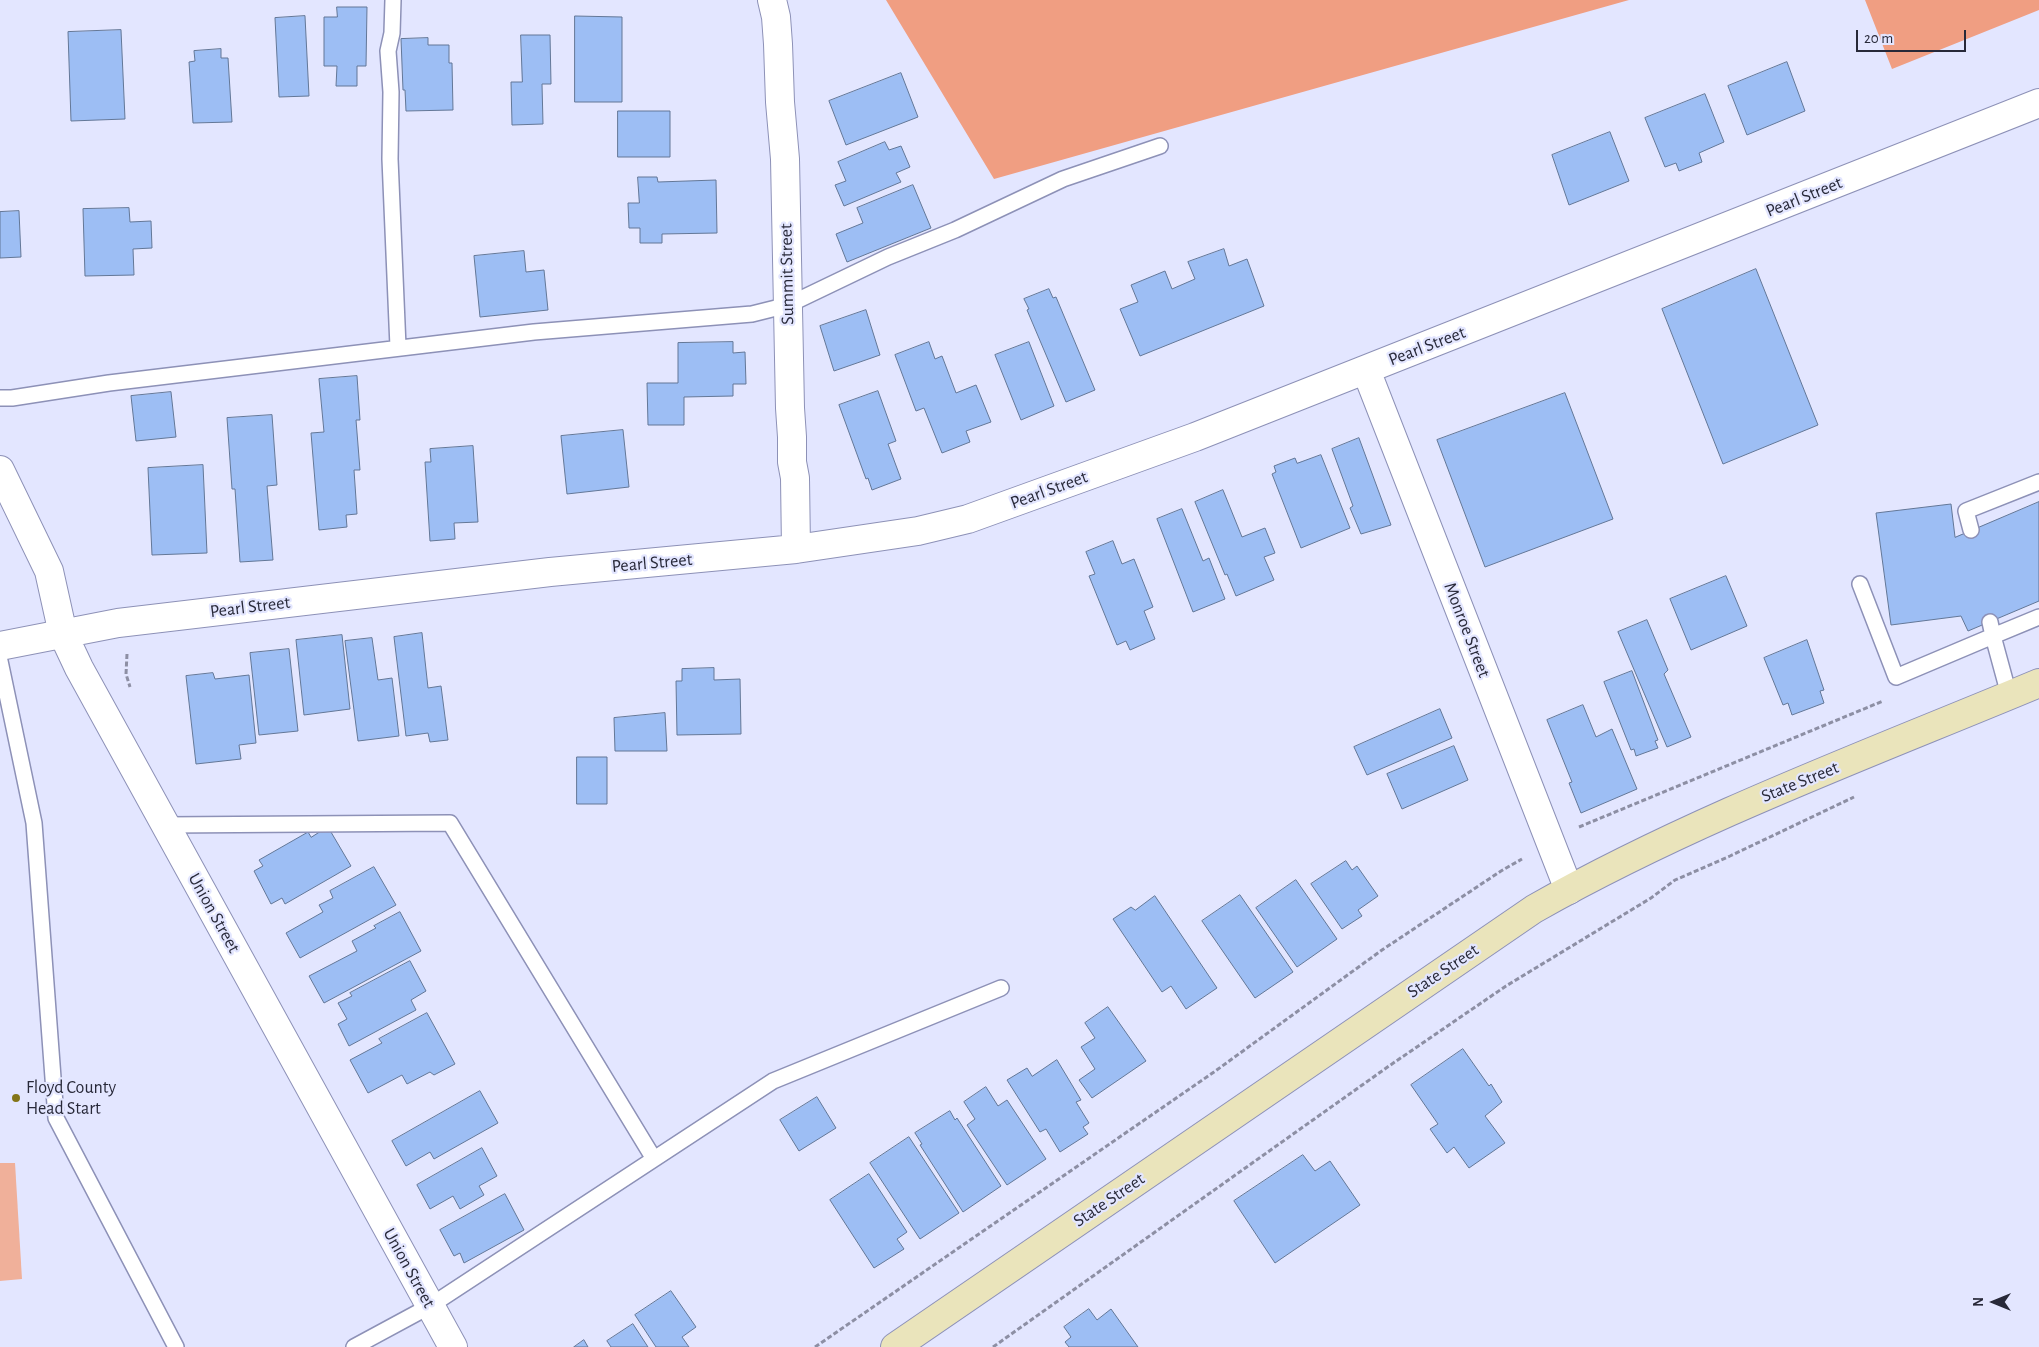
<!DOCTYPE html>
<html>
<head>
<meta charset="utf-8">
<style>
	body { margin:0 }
	#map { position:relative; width:2039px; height:1347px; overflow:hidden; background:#e3e6ff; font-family:"Alegreya Sans",sans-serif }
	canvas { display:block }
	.north { position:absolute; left:1969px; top:1277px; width:50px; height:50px; -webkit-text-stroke:4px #e3e6ff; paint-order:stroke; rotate:270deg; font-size:14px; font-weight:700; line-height:20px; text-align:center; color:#282939 }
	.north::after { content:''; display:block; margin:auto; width:18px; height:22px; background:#282939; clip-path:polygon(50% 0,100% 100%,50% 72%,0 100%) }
	.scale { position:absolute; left:1856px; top:30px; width:110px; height:22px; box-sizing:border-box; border:2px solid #282939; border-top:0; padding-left:6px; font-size:15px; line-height:18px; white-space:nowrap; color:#282939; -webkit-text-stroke:4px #e3e6ff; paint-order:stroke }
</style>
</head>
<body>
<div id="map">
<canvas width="2039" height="1347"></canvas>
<div class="north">N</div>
<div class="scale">20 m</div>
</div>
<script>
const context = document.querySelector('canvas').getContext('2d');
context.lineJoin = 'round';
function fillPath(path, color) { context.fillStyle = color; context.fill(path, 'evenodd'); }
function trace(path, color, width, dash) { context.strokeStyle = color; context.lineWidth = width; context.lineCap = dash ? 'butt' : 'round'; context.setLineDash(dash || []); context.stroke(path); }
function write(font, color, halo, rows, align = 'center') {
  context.font = font + ' "Alegreya Sans",sans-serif'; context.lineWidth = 4.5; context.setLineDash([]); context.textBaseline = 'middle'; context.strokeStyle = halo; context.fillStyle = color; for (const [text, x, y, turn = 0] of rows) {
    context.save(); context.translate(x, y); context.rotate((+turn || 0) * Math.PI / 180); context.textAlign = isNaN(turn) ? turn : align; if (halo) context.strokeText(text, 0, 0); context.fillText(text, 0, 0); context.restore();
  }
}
fillPath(new Path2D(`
	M0,1163H15L22,1279L0,1281Z`), '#f0b09a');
fillPath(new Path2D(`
	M886,0H1629L994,179Z
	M1865,0H2039V10L1892,69Z`), '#f09e82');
const building = new Path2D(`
	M337,7H367L366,66H357V86H336L337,66H324V17H337Z
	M305,16L309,96L279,97L275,18Z
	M575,16L622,17V102H575Z
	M121,30L125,119L71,121L68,32Z
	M521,35H550L551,84H542L543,124L512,125L511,82H522Z
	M428,38V45H449V63H452L453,110L406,111L405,90H403L401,39Z
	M221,49V58H228L232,122L193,123L189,62L195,61L194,51Z
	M1787,62L1805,111L1747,135L1728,86Z
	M901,73L918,117L846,145L829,101Z
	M1705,94L1724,142L1699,153L1702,162L1679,171L1676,163L1665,167L1645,118Z
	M618,111H670V157H618Z
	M1610,132L1629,181L1569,205L1552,155Z
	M885,142L889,150L901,146L910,167L896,173L901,182L844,206L835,185L846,181L838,162Z
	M638,177H657L658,182L716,180L717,233L662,234V243H640V228H629L628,203H639Z
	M913,185L931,228L847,262L836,234L863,223L857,208Z
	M129,208L130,222L151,221L152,248L133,249L134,275L85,276L83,209Z
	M19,211L21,257L0,258V212Z
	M1224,249L1229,266L1247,259L1264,306L1140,356L1120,309L1138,302L1131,285L1165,271L1172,289L1195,279L1188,262Z
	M524,251L526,272L544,270L548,310L480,317L474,256Z
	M1756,269L1818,425L1723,464L1662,309Z
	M1049,289L1053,298L1056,297L1095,390L1066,402L1027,310L1029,309L1024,299Z
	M866,310L880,355L834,371L820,326Z
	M733,342V353L745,352L746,384H733V396L684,397V425H648L647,383H678V343Z
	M929,342L935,359L942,356L956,393L976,385L991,422L966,431L970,442L942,453L924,408L916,411L895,355Z
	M1029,342L1054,406L1021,420L995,355Z
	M357,376L360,420H356L360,470H354L357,514L346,515L347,527L319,530L311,433L324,432L319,379Z
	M878,391L896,441L888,444L901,479L872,490L868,478L866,479L839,405Z
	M171,392L176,437L136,441L131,396Z
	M1565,393L1613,519L1485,567L1437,440Z
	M272,415L277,485L267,486L273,560L240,562L235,489H232L227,418Z
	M623,430L629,487L567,494L561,436Z
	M1359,438L1391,525L1361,534L1350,508L1353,506L1332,449Z
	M473,446L478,522L454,523L455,539L430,541L425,462H431L430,449Z
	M1321,455L1350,528L1301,548L1272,474L1276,472L1274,466L1295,458L1297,463Z
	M203,465L207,553L152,555L148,468Z
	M1223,490L1242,537L1265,528L1275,553L1264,557L1274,580L1236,596L1227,574L1225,575L1195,502Z
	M2039,502V601L1968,631L1961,616L1891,625L1876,513L1951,504L1955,537Z
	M1182,509L1203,561L1209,558L1225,599L1193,612L1157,519Z
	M1113,541L1122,564L1134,559L1153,607L1144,611L1155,639L1130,650L1126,641L1117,645L1089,576L1095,574L1086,552Z
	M1726,576L1747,626L1691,650L1670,599Z
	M1647,620L1668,670L1664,674L1691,737L1667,747L1618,632Z
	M422,633L428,688L441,686L448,740L430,742L428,733L406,736L394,637Z
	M342,635L350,709L304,715L296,640Z
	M372,638L378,680L392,678L399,736L358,741L345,641Z
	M1807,640L1824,690L1820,691L1824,703L1792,715L1788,703L1783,705L1764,658Z
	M289,649L298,731L259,735L250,653Z
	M714,668V680L740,679L741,734L677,735L676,681H682V669Z
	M1632,671L1658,740L1655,741L1658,748L1636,756L1634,749L1631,750L1604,682Z
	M213,673L215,679L249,675L256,743L239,745L241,759L196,764L186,676Z
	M1583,705L1596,737L1612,729L1637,789L1581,813L1569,783L1572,782L1547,720Z
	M1440,709L1452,738L1367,775L1354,747Z
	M665,713L667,751H615L614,718Z
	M1454,746L1468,780L1402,809L1387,774Z
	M577,757H607V804H577Z
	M328,827L351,866L285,904L282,898L271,904L254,871L263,866L259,860L308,832L311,837Z
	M1346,861L1352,870L1357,866L1378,896L1358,910L1362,916L1342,929L1311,884Z
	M374,867L396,905L300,958L286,933L323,912L319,905L333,898L330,891Z
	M1296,880L1337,939L1297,967L1256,908Z
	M1240,895L1293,972L1255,998L1202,921Z
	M1155,896L1217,988L1186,1009L1171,986L1162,992L1113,919L1131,907L1135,910Z
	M400,912L421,951L324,1003L309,976L357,951L352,941L376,928L374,926Z
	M410,961L426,991L411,1000L416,1010L349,1046L338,1024L347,1019L338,1003L352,996L350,993Z
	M1108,1007L1146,1061L1092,1098L1079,1080L1095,1069L1081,1047L1095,1038L1085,1023Z
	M427,1013L455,1064L434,1075L430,1072L407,1084L402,1075L368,1093L350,1060L382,1043L379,1039Z
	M1463,1049L1489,1086L1491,1084L1502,1102L1485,1116L1505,1143L1469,1168L1454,1147L1447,1153L1430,1129L1438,1124L1411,1085Z
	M1057,1060L1081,1100L1076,1102L1089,1123L1083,1127L1088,1134L1060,1152L1046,1129L1040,1132L1007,1080L1027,1068L1032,1076Z
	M986,1087L998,1106L1007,1100L1046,1159L1007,1185L967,1125L975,1119L964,1102Z
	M480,1091L498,1123L434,1159L430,1152L406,1166L392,1141Z
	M817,1097L836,1128L799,1151L780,1120Z
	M950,1111L955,1120L957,1118L1001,1186L963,1212L920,1145L922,1144L915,1133Z
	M909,1137L959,1213L920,1239L870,1163Z
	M482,1148L497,1176L479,1186L484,1195L460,1209L453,1196L430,1209L417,1185Z
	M1303,1155L1315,1171L1330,1161L1360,1205L1275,1263L1234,1201Z
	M869,1174L907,1232L897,1239L904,1249L874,1268L830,1200Z
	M505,1194L524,1230L464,1263L460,1253L454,1256L440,1230Z
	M671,1291L696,1327L682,1337L689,1347H656L635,1315Z
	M1089,1309L1097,1320L1111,1309L1138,1347H1069L1065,1342L1071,1337L1064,1327Z
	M633,1324L648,1347H611L607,1341Z
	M584,1340L588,1347H574Z`);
fillPath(building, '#9dbef4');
trace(building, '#637797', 1);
const lane = new Path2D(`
	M393,0L392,33L388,51L391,92L390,159L398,347
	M0,398H12L109,383L534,332L752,314L788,305L888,257L955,230L1063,179L1160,146
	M1971,530L1966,511L2039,482
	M1860,584L1896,677L1993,636L1990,622
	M0,661L34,823L56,1118L176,1347
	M2009,695L1993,636L2039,617
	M166,825L450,823L654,1159
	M354,1347L430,1306L773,1081L1001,988`);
const street = new Path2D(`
	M772,0L776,17L778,44L780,102L785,159L790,408L792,437V462L795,478L796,549
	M1366,370L1569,890
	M0,470L49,571L63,634L79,668L453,1347
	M0,646L118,623L550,572L796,549L918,531L968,519L1195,437L2039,103`);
const secondary = new Path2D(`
	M895,1347L1534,909C1695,818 1869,754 2039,683`);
trace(lane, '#8d91b7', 18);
trace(street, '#8d91b7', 30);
trace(secondary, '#8d91b7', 30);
trace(new Path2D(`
	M127,654L126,674L130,687
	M1579,827L1883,701
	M815,1347L1214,1072L1382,950L1501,871L1522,859
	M993,1347L1389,1066L1506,986L1651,898L1675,880L1730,856L1854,797`), '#8d8fa4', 3, [5, 2.5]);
trace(lane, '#fff', 15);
trace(street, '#fff', 28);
trace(secondary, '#eae4bb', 28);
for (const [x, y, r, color] of [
	[16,1098,5,"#837518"]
]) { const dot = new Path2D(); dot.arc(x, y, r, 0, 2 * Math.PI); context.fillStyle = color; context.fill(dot); trace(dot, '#e3e6ff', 2); }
write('18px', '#282939', '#e3e6ff', [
	["Pearl Street",1804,197,-22],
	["Summit Street",787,274,-91],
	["Pearl Street",1427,346,-21],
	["Pearl Street",1049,490,-20],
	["Pearl Street",652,563,-5],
	["Pearl Street",250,607,-7],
	["Monroe Street",1467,630,69],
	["State Street",1800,782,-22],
	["Union Street",214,913,61],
	["State Street",1443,971,-34],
	["State Street",1109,1200,-34],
	["Union Street",409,1268,61]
]);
write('18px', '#282939', '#e3e6ff', [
	["Floyd County",26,1088],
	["Head Start",26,1109]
], 'left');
</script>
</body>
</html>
